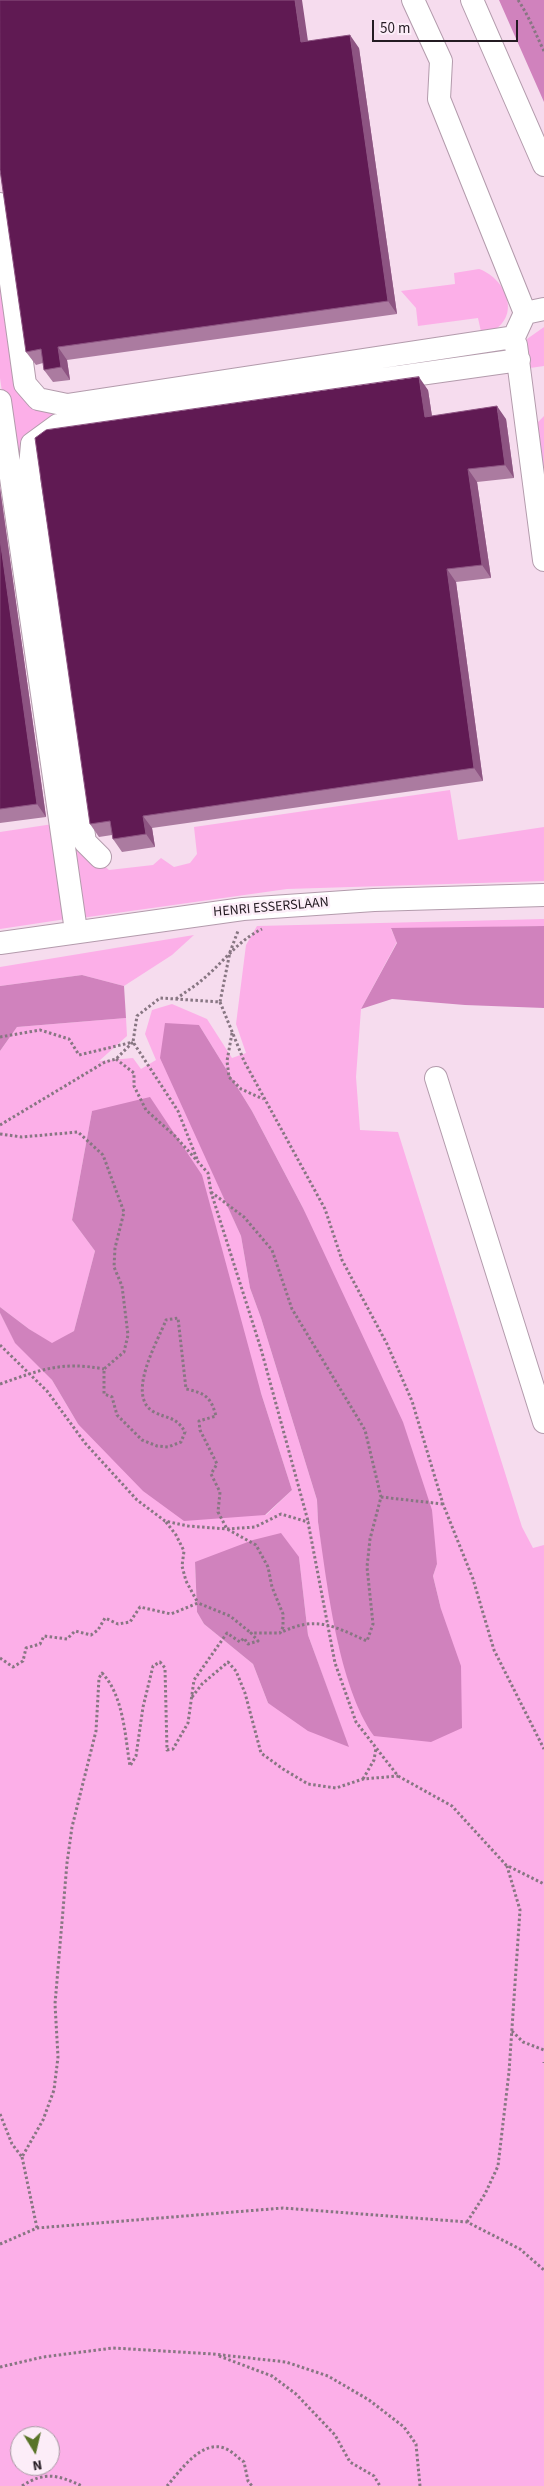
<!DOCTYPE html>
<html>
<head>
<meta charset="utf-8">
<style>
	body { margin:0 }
	#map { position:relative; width:544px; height:2486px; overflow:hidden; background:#f6dcee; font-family:"Source Sans 3",sans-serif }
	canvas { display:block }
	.north { position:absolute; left:10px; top:2426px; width:50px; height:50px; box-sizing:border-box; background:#fcedf8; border:1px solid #a699a2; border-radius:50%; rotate:171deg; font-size:14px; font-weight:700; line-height:20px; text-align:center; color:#241b22 }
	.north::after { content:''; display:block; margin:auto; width:18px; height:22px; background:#597428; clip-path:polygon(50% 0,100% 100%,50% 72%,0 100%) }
	.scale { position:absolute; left:372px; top:20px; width:146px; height:22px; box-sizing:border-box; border:2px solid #241b22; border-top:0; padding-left:6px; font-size:15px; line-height:18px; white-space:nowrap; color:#241b22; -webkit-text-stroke:4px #fcedf8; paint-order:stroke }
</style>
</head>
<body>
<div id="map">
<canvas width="544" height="2486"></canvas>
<div class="north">N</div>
<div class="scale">50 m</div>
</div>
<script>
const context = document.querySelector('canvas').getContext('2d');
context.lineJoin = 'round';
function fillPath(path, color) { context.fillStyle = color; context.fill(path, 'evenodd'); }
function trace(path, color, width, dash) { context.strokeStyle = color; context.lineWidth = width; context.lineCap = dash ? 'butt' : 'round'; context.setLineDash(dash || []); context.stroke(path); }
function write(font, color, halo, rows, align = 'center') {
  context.font = font + ' "Source Sans 3",sans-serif'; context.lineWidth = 5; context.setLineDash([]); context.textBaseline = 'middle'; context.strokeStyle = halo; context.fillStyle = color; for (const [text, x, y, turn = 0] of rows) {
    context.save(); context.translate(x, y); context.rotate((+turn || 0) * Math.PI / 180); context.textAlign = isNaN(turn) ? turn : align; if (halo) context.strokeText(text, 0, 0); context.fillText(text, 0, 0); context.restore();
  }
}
fillPath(new Path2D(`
	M0,249L33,402L511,346L512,354L35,436L79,843L109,870L153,865L161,858L174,867L190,863L197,854L194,827L450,790L458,840L544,827V881L287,889L81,918L66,835L0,378Z
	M479,269C503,277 521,311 496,329C492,332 486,334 482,336L478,318L418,326L416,308L401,291L455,284L454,273Z
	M544,327V366L530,368L527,339Z
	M544,416V471L537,423Z
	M53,824L66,919L0,929V832Z
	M544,919V926L391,929L397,942L361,1009L356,1077L360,1130L398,1132L522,1527L533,1548L544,1545V2486H0V1313L15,1342L52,1380L78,1424L266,1515L292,1490L261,1393L92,1111L72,1220L95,1251L74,1331L52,1344L29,1329L0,1307V1051L17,1027L126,1018L127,1036L99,1061L133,1058L141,1069L156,1060L145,1034L152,1010L172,1004L207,1019L232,1058L246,1053L236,1024L246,945L257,926ZM199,1025L252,1111L303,1208L437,1564L433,1576L441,1609L339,1648L318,1522L317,1500L261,1318L250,1288L241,1236L211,1169ZM299,1557L308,1635L348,1746L268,1703L253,1664L204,1624L197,1612L195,1562ZM20,2436H50V2466H20Z
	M194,935L172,955L124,986L82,975L0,986V967Z`), '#fcafe8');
fillPath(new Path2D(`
	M499,0H544V102Z
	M544,926V1008L465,1005L392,999L361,1009L397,943L391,928Z
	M82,975L124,986L126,1018L17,1027L0,1051V986Z
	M165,1023L199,1025L252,1111L303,1208L403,1422L432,1510L437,1564L433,1576L441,1609L461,1666L462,1728L431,1742L374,1736C338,1686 327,1583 318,1522L317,1500L261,1318L250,1288L241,1236L160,1058Z
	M150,1097L202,1175L261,1393L292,1490L265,1515L184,1521L143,1491L78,1424L52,1380L15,1343L0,1313V1307L29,1329L52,1343L74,1331L95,1251L72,1220L92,1111Z
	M281,1533L299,1557L308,1635L349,1747L308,1731L268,1703L253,1664L204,1624L197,1612L195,1562L253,1540Z`), '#d082bd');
const minor = new Path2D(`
	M413,0L441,61L439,99L525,313
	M472,0L544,165
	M0,204L25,384L38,399L67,405L514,337L525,313L544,309
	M516,345L544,560
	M0,401L76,931
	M100,857L85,842L29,478L32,444L58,425L519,360
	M0,943L243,909L374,900L544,895
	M436,1078L544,1422`);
trace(minor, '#b39bac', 24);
trace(new Path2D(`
	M518,0C529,16 535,33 544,51
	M176,999C185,992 194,987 202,980C223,963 237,941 262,929
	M220,1002L244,1061L325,1209L342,1260L387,1344L412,1401L443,1504L473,1579L494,1650L544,1749
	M232,1033L227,1061L229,1077L241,1089L263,1099
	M0,1037L40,1030L69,1039L79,1055L133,1042
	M116,1059L134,1073V1086L146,1110L175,1136L208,1173L211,1192L261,1349L308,1521
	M0,1125L105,1062L116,1059L133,1042
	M0,1134L22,1137L78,1132L103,1155L124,1212L115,1248L114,1267L122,1286L128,1335L124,1352L104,1369V1394L112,1397L117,1415L142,1440L157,1446L168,1447L181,1442L185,1432C176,1416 167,1419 154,1412C125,1396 158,1341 166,1320L178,1318L186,1389C205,1393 211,1397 216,1416L199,1421L200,1430L217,1464L211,1474L220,1492L218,1512L227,1529L256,1545L268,1567L272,1587L283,1614V1627L280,1633H251L258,1641L248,1644L244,1638L240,1642L227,1633L194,1680L188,1723L173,1749L167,1750L165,1668L160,1662L153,1666L143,1707L136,1756L130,1766C125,1737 124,1696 102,1673L99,1678L96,1731L72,1827L67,1863L55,2004L58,2057L54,2090L43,2120L22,2157L12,2144L0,2114
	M197,1159L178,1111L133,1042L137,1016L160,998L220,1002L230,952L238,931
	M211,1192L244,1217L272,1250L292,1309L365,1430L381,1497L370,1539L367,1567L373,1624L367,1641C333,1626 316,1615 280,1633
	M0,1345L47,1391L85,1443L137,1500L165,1521L188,1526L227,1529L255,1527L281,1514L308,1522L335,1663L356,1722L398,1776L452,1806L506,1865L544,1884
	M0,1384C40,1370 61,1361 104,1369
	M381,1497L443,1504
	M166,1522L176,1535L184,1551L182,1566L186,1581L198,1603
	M0,1658L13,1667L23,1661L26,1648L40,1644L44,1636L67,1639L75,1631L91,1635L98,1630L105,1618L118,1624L130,1622L140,1607L171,1614L198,1603L230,1616L251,1633
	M192,1697L202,1684L228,1662L236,1671L245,1693L261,1753L283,1769L308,1784L336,1788L363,1779L398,1776
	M363,1779L374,1760L376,1748
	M512,2031L523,2042L544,2050
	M544,2062V2063
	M22,2157L37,2228
	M467,2222L485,2194L498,2166L509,2072L520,1910L507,1866
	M0,2244L37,2228L283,2208L467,2222L520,2249L544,2270
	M219,2356L272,2376L296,2394L335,2435L350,2462L374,2476L380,2486
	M0,2367L43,2357L113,2348L213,2354L286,2362L328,2376L369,2400L404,2427L416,2444L420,2486
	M22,2486C45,2471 58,2475 82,2486
	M167,2486C180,2471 201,2440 224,2448C231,2450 238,2458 244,2462L248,2481L252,2486`), '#877682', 3, [2.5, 2.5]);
trace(minor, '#fff', 22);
fillPath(new Path2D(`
	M308,41L359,48L397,314L67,360L70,380L53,382L44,370L43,363L36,365L26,352Z
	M428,390L432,416L506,419L514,478L477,482L491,578L456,582L483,781L152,828L155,847L122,852L113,839L112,835L99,837L90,824Z
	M0,488L46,817L0,823Z`), '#ab7ba0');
fillPath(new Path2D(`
	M295,0H302L310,55L301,42Z
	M350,35L359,48L397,314L388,301Z
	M58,347L67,360L70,380L61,367Z
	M419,377L428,390L434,430L425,417Z
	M497,406L506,419L514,478L505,465Z
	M468,469L477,482L491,578L482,565Z
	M0,488L46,817L37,804L0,539Z
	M447,569L456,582L483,781L474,768Z
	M143,816L152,828L155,847L146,834Z`), '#8d5482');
const building = new Path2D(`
	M0,0H295L301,42L350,35L388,301L58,347L61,367L44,370L41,349L26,352L0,170Z
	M419,377L425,417L497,406L505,465L468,469L482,565L447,569L474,768L143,816L146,834L113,839L110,821L90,824L35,438L46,430Z
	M0,539L37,804L0,809Z`);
fillPath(building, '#601a53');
trace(building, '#8d5482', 1);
write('14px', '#241b22', '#fcedf8', [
	["HENRI ESSERSLAAN",271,908,-5]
]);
</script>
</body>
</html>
